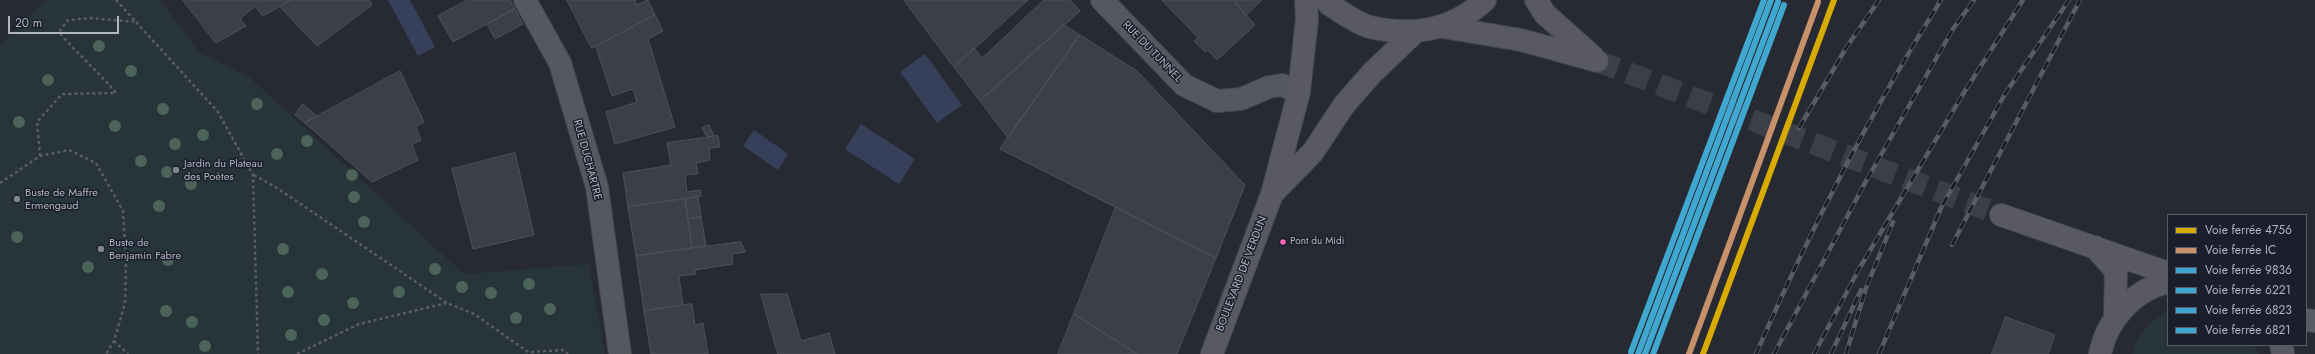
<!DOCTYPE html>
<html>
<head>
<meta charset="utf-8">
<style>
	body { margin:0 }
	#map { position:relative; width:2315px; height:354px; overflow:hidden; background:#272a32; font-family:Jost,sans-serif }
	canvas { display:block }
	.legend { position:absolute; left:2167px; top:214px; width:140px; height:132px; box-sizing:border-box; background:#1b1f2b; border:1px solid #575b68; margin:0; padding:5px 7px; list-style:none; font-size:12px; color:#b0b4c3 }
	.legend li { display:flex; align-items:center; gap:8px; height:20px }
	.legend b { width:20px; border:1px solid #575b68 }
	.scale { position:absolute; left:8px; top:16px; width:111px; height:18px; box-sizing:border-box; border:2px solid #b0b4c3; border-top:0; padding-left:5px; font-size:12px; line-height:14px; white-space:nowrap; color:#b0b4c3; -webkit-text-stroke:3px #1b1f2b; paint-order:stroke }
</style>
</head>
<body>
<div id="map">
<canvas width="2315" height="354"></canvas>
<ul class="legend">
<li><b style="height:5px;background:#d8ab00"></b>Voie ferrée 4756</li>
<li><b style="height:5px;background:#c7916a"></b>Voie ferrée IC</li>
<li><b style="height:5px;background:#40a8d0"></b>Voie ferrée 9836</li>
<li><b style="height:5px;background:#40a8d0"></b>Voie ferrée 6221</li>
<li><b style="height:5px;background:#40a8d0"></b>Voie ferrée 6823</li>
<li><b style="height:5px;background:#40a8d0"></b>Voie ferrée 6821</li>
</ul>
<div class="scale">20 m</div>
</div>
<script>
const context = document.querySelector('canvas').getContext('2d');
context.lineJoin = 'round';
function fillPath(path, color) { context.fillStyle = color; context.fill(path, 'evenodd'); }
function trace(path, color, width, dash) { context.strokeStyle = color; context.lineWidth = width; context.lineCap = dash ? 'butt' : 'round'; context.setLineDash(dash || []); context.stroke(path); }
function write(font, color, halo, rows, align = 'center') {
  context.font = font + ' Jost,sans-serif'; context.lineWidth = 3; context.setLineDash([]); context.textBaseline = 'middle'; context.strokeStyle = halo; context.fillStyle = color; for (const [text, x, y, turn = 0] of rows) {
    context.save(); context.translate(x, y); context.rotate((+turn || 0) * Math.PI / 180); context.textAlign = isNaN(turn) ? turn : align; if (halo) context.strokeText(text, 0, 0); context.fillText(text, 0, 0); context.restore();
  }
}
fillPath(new Path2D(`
	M47,0H160L200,53L249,77L464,274L589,264L605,354H0V44Z
	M2168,311V345H2255L2259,354H2132C2136,335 2151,319 2168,311Z`), '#273439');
fillPath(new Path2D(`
	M388,0H410L435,47L418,56Z
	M925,54L962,105L937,123L900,72Z
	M861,124L915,159L899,184L845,149Z
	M754,130L788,154L778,170L743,146Z`), '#37405a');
const building = new Path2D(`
	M183,0H291L263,16L255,6L240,19L246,26L216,43Z
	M291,0H370L372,5L317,46L280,7Z
	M468,0H510L515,9L453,42L438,16Z
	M567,0H635L637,5L648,0L655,15L592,48Z
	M904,0H1028L954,67Z
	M1044,0H1070L1080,11L980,101L954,67L974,48L982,58Z
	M1162,0H1237L1235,2L1255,25L1217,60L1208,50L1205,52L1194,41L1198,38Z
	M1237,0H1262L1246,15L1235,2Z
	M515,9L523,24L495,39L487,24Z
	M655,15L663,31L648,39L675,127L615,144L606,112L637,102L633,89L612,96L596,47Z
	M1064,25L1080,35L1008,138L980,101Z
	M1080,35L1137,71L1245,185L1216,258L1000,149Z
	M400,71L424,122L416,127L421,140L412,145L418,160L372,182L305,123Z
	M303,104L317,116L305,123L295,115Z
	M709,125L714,136L707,137L702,128Z
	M718,136L720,147L709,148L710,160L696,163L698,174L685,175L687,192L700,190L701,196L628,207L623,173L671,165L667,143Z
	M515,153L534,235L473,249L452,169Z
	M698,197L701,217L688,219L685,199Z
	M685,199L692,248L636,256L628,207Z
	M1116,207L1216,258L1177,354H1137L1074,314Z
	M701,217L706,246L692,248L688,219Z
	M741,242L745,252L732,254L733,264L695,270L696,274L679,276L683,305L644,311L636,256Z
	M761,294H787L801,341L829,333L835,354H778Z
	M692,304L695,325L703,323L708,354H651L644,311Z
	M1074,314L1137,354H1058Z
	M2006,317L2055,335L2048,354H1992Z`);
fillPath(building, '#3c3f47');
trace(building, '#4e5159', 1);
trace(new Path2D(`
	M1597,61L2001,215`), '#3c3f48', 22, [22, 11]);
const minor = new Path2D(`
	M525,0L560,63L597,187L620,354
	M1102,0L1184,85L1217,101L1241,99L1269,87L1282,85L1299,92`);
const secondary = new Path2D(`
	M2306,320L2315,321`);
const primary = new Path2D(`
	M1326,0L1330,5C1342,12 1357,24 1370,27C1413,37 1453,30 1485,0
	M1536,0L1545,14L1593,57
	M1443,27L1521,40L1597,61
	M1273,193L1313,152L1344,105L1372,73L1414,33
	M2001,215L2168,273
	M2095,247L2116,271L2115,317
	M2281,345L2283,354
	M1212,354L1272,194L1299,92L1307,19L1306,0
	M2100,354C2107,320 2133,290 2168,282`);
trace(minor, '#43454b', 24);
trace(secondary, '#44474f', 24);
trace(primary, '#44474f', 24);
trace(new Path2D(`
	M116,0L218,112L253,175L258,354
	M40,156L37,122L62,94L116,93C98,71 77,54 59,32L68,20L91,18L138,22
	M254,175L277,188L447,303L474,314L531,354
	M0,183L40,156L69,150L96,163L123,211L126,264L125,303L114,341L106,354
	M114,341L128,354
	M531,352L562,350L568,354
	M297,354L359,324L447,303`), '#5a5d64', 2.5, [3, 3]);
trace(minor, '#565860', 22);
trace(secondary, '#5a5c64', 22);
trace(primary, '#595a61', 22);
const rail = new Path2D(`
	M1799,128L1846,48L1879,0
	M1952,245L2080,0
	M1756,354C1809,232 1870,113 1941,0
	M1774,354L1866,181L1953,29L1974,0
	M1814,354L1859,269L1963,94L2023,0
	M1831,354L1861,290
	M1846,354L1866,288L1893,222
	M1879,354L1941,208L2005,94L2069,0`);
trace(rail, '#5a5c64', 4.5);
trace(rail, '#1b1f2b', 3, [9]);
trace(new Path2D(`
	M1703,354L1834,0`), '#d8ab00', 6);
trace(new Path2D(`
	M1689,354L1818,2`), '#c7916a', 6);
trace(new Path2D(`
	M1638,354L1771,0`), '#40a8d0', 6);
trace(new Path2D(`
	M1645,354L1778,2`), '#40a8d0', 6);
trace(new Path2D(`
	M1631,352L1764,0`), '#40a8d0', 6);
trace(new Path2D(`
	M1653,354L1784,5`), '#40a8d0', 6);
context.fillStyle = '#4c635a';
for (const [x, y] of [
	[99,46],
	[131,71],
	[48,80],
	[257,104],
	[163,109],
	[19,122],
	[115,126],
	[203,135],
	[307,141],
	[175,144],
	[277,154],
	[141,161],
	[167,172],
	[352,175],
	[191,184],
	[354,197],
	[159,206],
	[364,222],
	[17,237],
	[283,249],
	[168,260],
	[88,267],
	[435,269],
	[322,274],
	[529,284],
	[462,287],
	[288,292],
	[399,292],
	[491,293],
	[353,303],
	[550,309],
	[166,311],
	[516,318],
	[324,320],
	[192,322],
	[291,335],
	[205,346]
]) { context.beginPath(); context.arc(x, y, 6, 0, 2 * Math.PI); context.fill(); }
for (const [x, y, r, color] of [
	[176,170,4,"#808490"],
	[17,199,4,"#808490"],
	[1283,242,3.5,"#fa66b7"],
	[101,249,4,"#808490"]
]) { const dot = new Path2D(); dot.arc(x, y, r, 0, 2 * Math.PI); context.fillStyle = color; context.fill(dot); trace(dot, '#1b1f2b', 1.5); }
write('10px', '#b0b4c3', '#1b1f2b', [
	["Pont du Midi",1290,242]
], 'left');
write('11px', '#b0b4c3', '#1b1f2b', [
	["RUE DU TUNNEL",1152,52,46],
	["RUE DUCHARTRE",587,160,75],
	["BOULEVARD DE VERDUN",1242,274,-69]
]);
write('11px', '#b0b4c3', '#1b1f2b', [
	["Jardin du Plateau",184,164],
	["des Poètes",184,177],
	["Buste de Maffre",25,193],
	["Ermengaud",25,206],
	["Buste de",109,243],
	["Benjamin Fabre",109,256]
], 'left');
</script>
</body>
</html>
